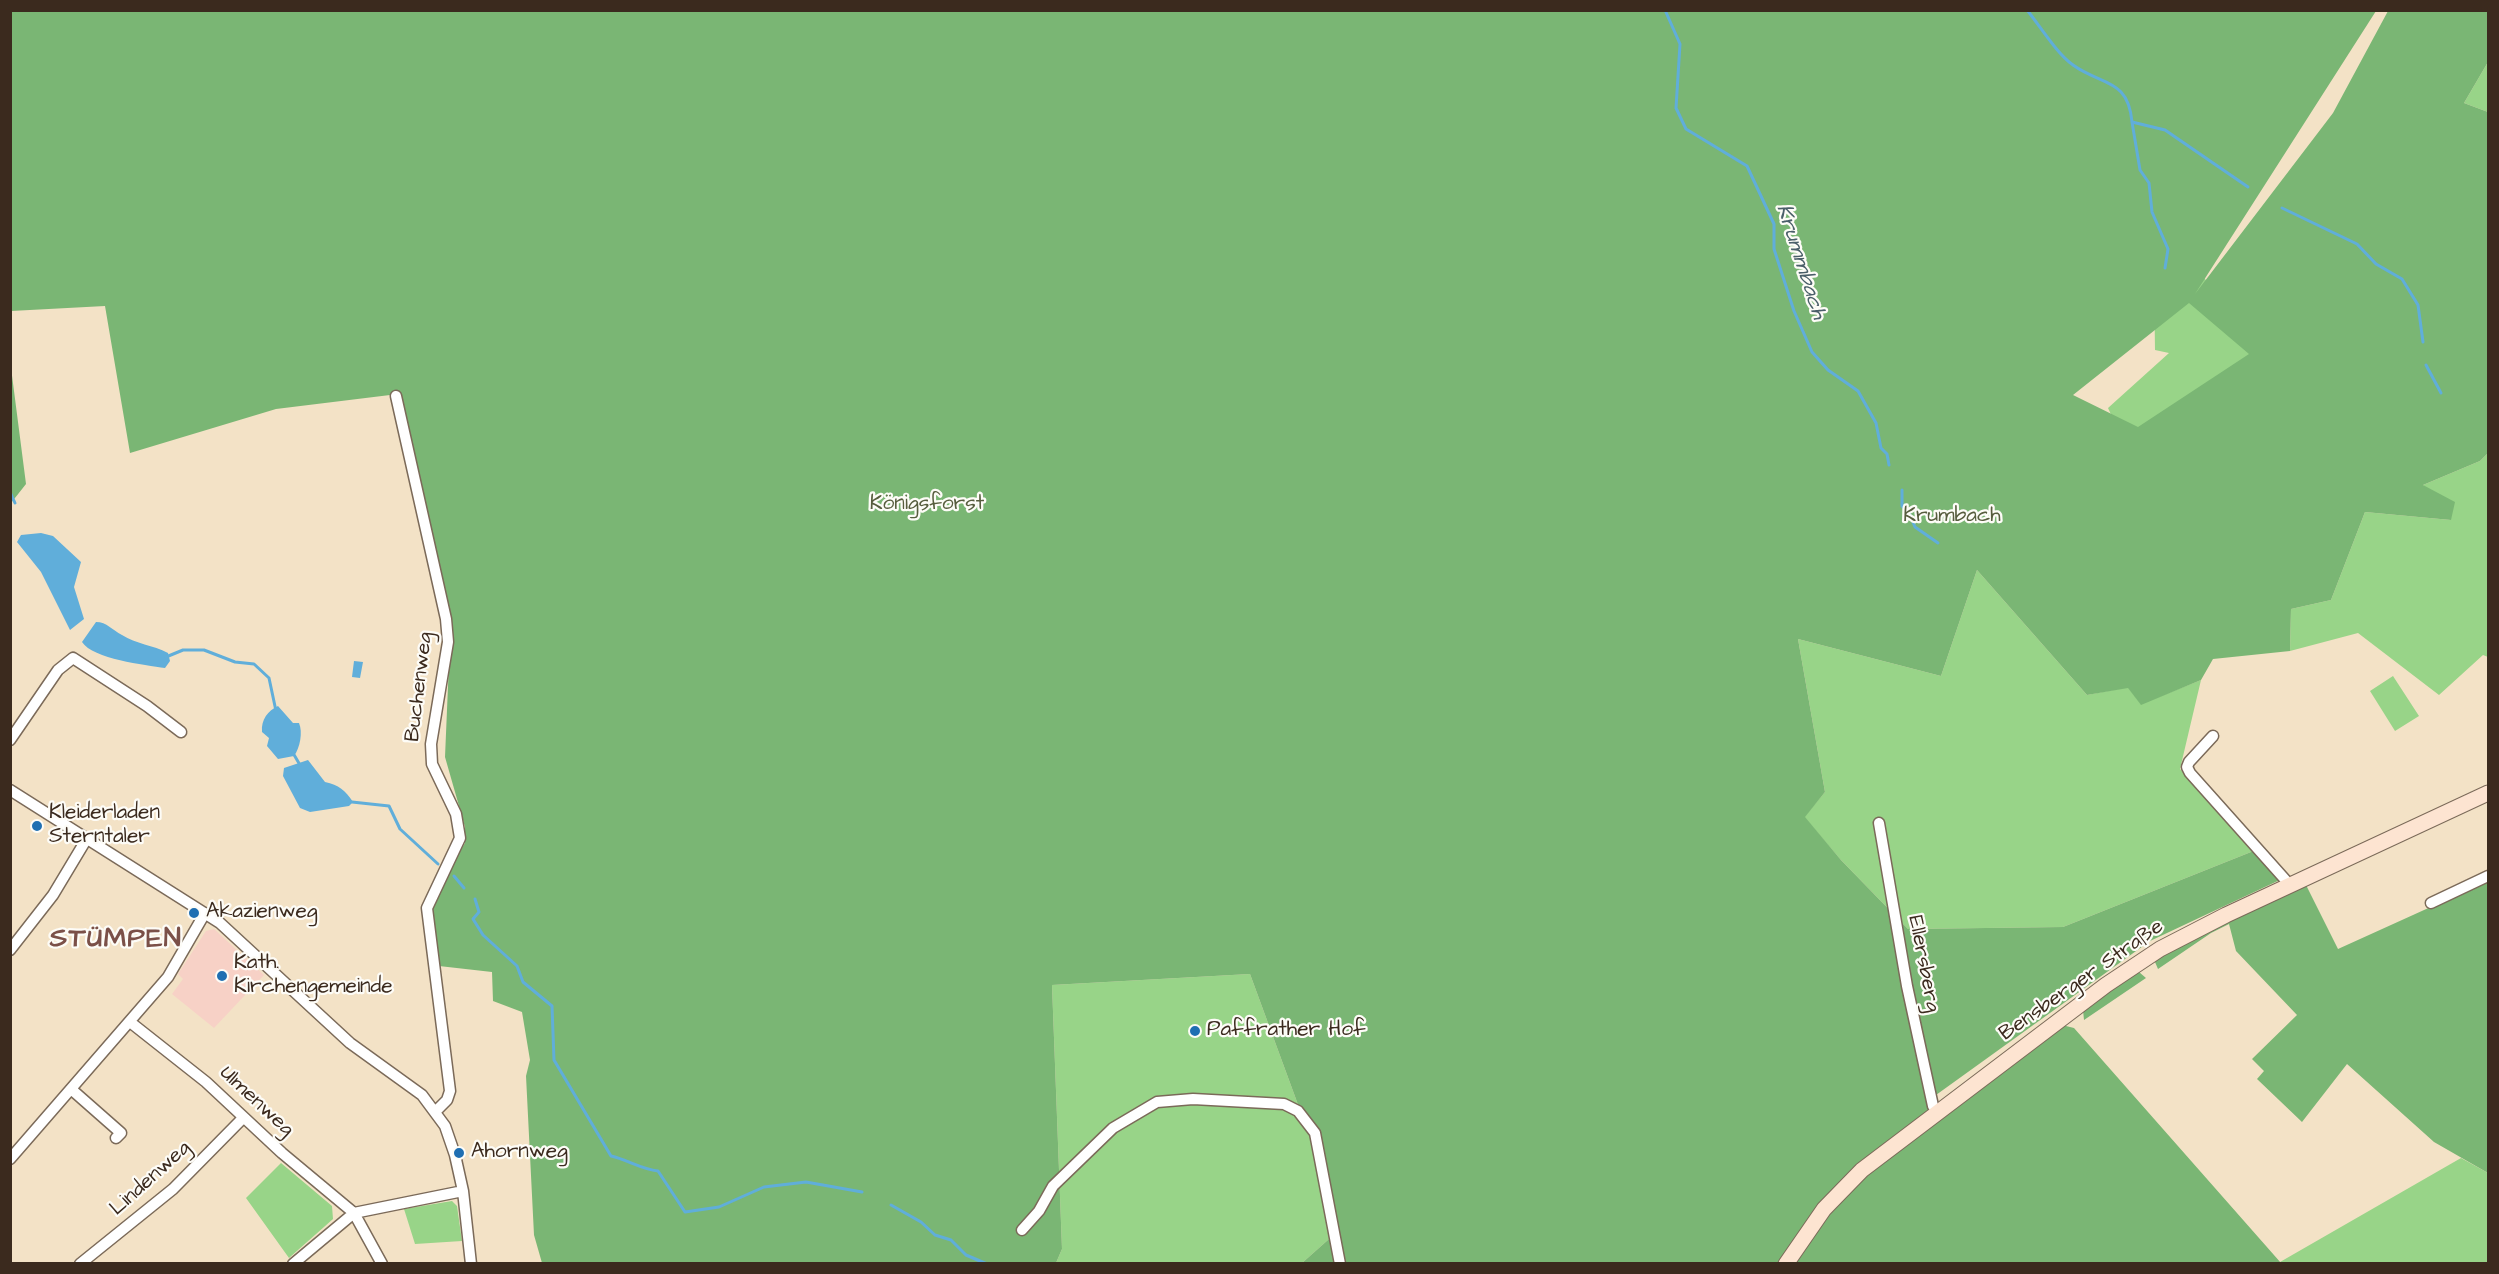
<!DOCTYPE html>
<html>
<head>
<meta charset="utf-8">
<style>
	body { margin:0 }
	#map { position:relative; width:2499px; height:1274px; overflow:hidden; background:#f3e2c6; font-family:"Architects Daughter",sans-serif }
	canvas { display:block }
	.frame { position:absolute; inset:0; border:12px solid #3b2a1e; pointer-events:none }
</style>
</head>
<body>
<div id="map">
<canvas width="2499" height="1274"></canvas>
<div class="frame"></div>
</div>
<script>
const context = document.querySelector('canvas').getContext('2d');
context.lineJoin = 'round';
function fillPath(path, color) { context.fillStyle = color; context.fill(path, 'evenodd'); }
function trace(path, color, width, dash) { context.strokeStyle = color; context.lineWidth = width; context.lineCap = dash ? 'butt' : 'round'; context.setLineDash(dash || []); context.stroke(path); }
function write(font, color, halo, rows, align = 'center') {
  context.font = font + ' "Architects Daughter",sans-serif'; context.lineWidth = 4.5; context.setLineDash([]); context.textBaseline = 'middle'; context.strokeStyle = halo; context.fillStyle = color; for (const [text, x, y, turn = 0] of rows) {
    context.save(); context.translate(x, y); context.rotate((+turn || 0) * Math.PI / 180); context.textAlign = isNaN(turn) ? turn : align; if (halo) context.strokeText(text, 0, 0); context.fillText(text, 0, 0); context.restore();
  }
}
fillPath(new Path2D(`
	M214,929L264,975L214,1028L172,994L183,979L178,974L206,931Z`), '#f7d1c6');
fillPath(new Path2D(`
	M2488,62V112L2464,103Z
	M2201,270L2214,298L2267,349L2127,449L2108,408L2169,353L2155,350L2154,276Z
	M2488,453V657L2483,655L2439,695L2358,633L2290,651L2291,609L2331,600L2365,512L2451,520L2423,485L2480,461Z
	M1977,570L2087,695L2128,687L2141,704L2201,680L2180,769L2261,848L2063,927L1908,929L1841,860L1804,817L1825,792L1798,639L1941,676Z
	M2393,676L2419,716L2395,731L2370,691Z
	M1250,974L1311,1140L1329,1239L1302,1263H1056L1062,1249L1052,985Z
	M2461,1158L2488,1173V1263L2280,1262Z
	M281,1163L332,1206L333,1219L289,1258L246,1198Z
	M452,1201L457,1206L462,1241L415,1244L404,1209Z`), '#98d488');
fillPath(new Path2D(`
	M10,11H2376L2195,294L2333,113L2388,11H2488V62L2464,103L2488,112V453L2480,461L2423,485L2455,502L2451,520L2365,512L2331,600L2291,609L2290,651L2213,659L2201,680L2141,705L2128,688L2087,695L1977,570L1941,676L1798,639L1825,792L1805,817L1841,860L1908,929L2063,927L2261,848L2284,878L2150,941L1936,1095L1939,1116L2062,1025L2074,1028L2281,1263H1302L1329,1239L1311,1140L1250,974L1052,985L1062,1249L1056,1263H542L534,1235L526,1076L530,1060L522,1012L493,1001L492,972L439,966L431,914L443,879L465,843V827L445,757L450,639L390,395L276,409L130,453L105,306L11,311ZM2189,303L2249,354L2138,427L2073,395Z
	M10,360L26,484L11,503H10Z
	M2488,881V1173L2434,1142L2347,1064L2302,1122L2257,1079L2264,1071L2252,1059L2297,1015L2236,951L2229,924L2211,933L2158,969L2155,962L2156,959L2305,883L2338,949Z
	M2139,972L2146,978L2084,1020L2083,1010L2108,990Z`), '#7ab674');
fillPath(new Path2D(`
	M41,533L53,536L81,562L74,587L84,619L70,630L41,572L17,542L21,535Z
	M96,622C107,622 112,630 122,635C136,644 153,645 168,653L170,661L165,668C145,665 93,659 82,642Z
	M354,661L363,662L360,678L352,677Z
	M278,706L293,723H299C303,732 300,748 294,756L278,759L267,746L269,738L262,732C261,719 268,711 278,706Z
	M308,760L325,782C339,785 345,790 353,802L349,806L310,812L300,808L283,776L284,768Z`), '#60aeda');
trace(new Path2D(`
	M1665,10L1680,44L1676,108L1686,129L1747,166L1774,224V249L1794,311L1812,352L1828,370L1858,391L1876,423L1881,448L1887,454L1889,465
	M2027,10C2040,26 2057,54 2073,65C2102,86 2128,78 2132,122L2165,130L2248,187
	M2132,122L2140,170L2149,183L2152,212L2168,249L2165,268
	M2282,208L2357,244L2376,264L2402,279L2418,305L2423,342
	M2426,365L2441,393
	M1902,490V506L1910,515L1915,527L1938,543
	M10,492L15,503
	M166,657L183,650H204L235,662L254,664L269,678L276,711
	M293,753L300,765
	M352,802L389,806L400,829L438,864
	M454,876L464,888
	M475,899L479,912L473,919L483,935L517,966L523,982L552,1006L554,1060L611,1156C628,1160 641,1169 658,1171L685,1212L719,1207L764,1187L806,1182L862,1192
	M891,1205L921,1222L935,1235L951,1240L966,1255L987,1264`), '#60aeda', 3);
const street = new Path2D(`
	M396,396L446,619L448,642L431,744L432,764L456,814L460,838L427,908L450,1091L447,1100L436,1111
	M2213,736L2189,762L2187,767L2190,773L2290,885
	M10,740L58,670L73,658L147,706L181,732
	M10,790L220,923L350,1043L422,1095L445,1126L455,1155L463,1191L471,1264
	M1879,823L1907,986L1933,1106L1937,1112
	M2431,903L2488,876
	M10,950L53,895L86,840
	M130,1022L206,1082L282,1153L354,1213L382,1264
	M71,1089L121,1133L116,1138
	M10,1159L168,977L205,913
	M1022,1230L1039,1211L1053,1186L1113,1128L1157,1102L1193,1099L1284,1104L1298,1111L1315,1133L1340,1264
	M80,1264L173,1189L243,1118
	M293,1264L354,1213L463,1191`);
const secondary = new Path2D(`
	M1786,1264L1824,1209L1862,1170L2106,985L2160,949L2226,915L2488,793`);
trace(street, '#7b6a59', 13);
trace(secondary, '#7b6a59', 17);
trace(street, '#fff', 10);
trace(secondary, '#fde4d1', 15);
for (const [x, y, r, color] of [
	[37,826,6,"#1f6fb2"],
	[194,913,6,"#1f6fb2"],
	[222,976,6,"#1f6fb2"],
	[1195,1031,6,"#1f6fb2"],
	[459,1153,6,"#1f6fb2"]
]) { const dot = new Path2D(); dot.arc(x, y, r, 0, 2 * Math.PI); context.fillStyle = color; context.fill(dot); trace(dot, '#fdfcf7', 2); }
write('21px', '#575d3e', '#fdfcf7', [
	["Königsforst",927,505],
	["Krumbach",1952,517]
]);
write('21px', '#3b2a1e', '#fdfcf7', [
	["Buchenweg",420,687,-83],
	["Ellersberg",1923,964,79],
	["Bensberger Straße",2082,981,-35],
	["Ulmenweg",256,1102,43],
	["Lindenweg",151,1179,-42]
]);
write('21px', '#3b2a1e', '#fdfcf7', [
	["Kleiderladen",49,814],
	["Sterntaler",49,838],
	["Akazienweg",206,913],
	["Kath.",234,964],
	["Kirchengemeinde",234,988],
	["Paffrather Hof",1207,1031],
	["Ahornweg",471,1153]
], 'left');
write('italic 22px', '#4a5f69', '#fdfcf7', [
	["Krummbach",1800,262,72]
]);
context.letterSpacing = '1.5px';
write('bold 27px', '#7b5048', '#fdfcf7', [
	["STÜMPEN",116,940]
]);
context.letterSpacing = '0px';
</script>
</body>
</html>
